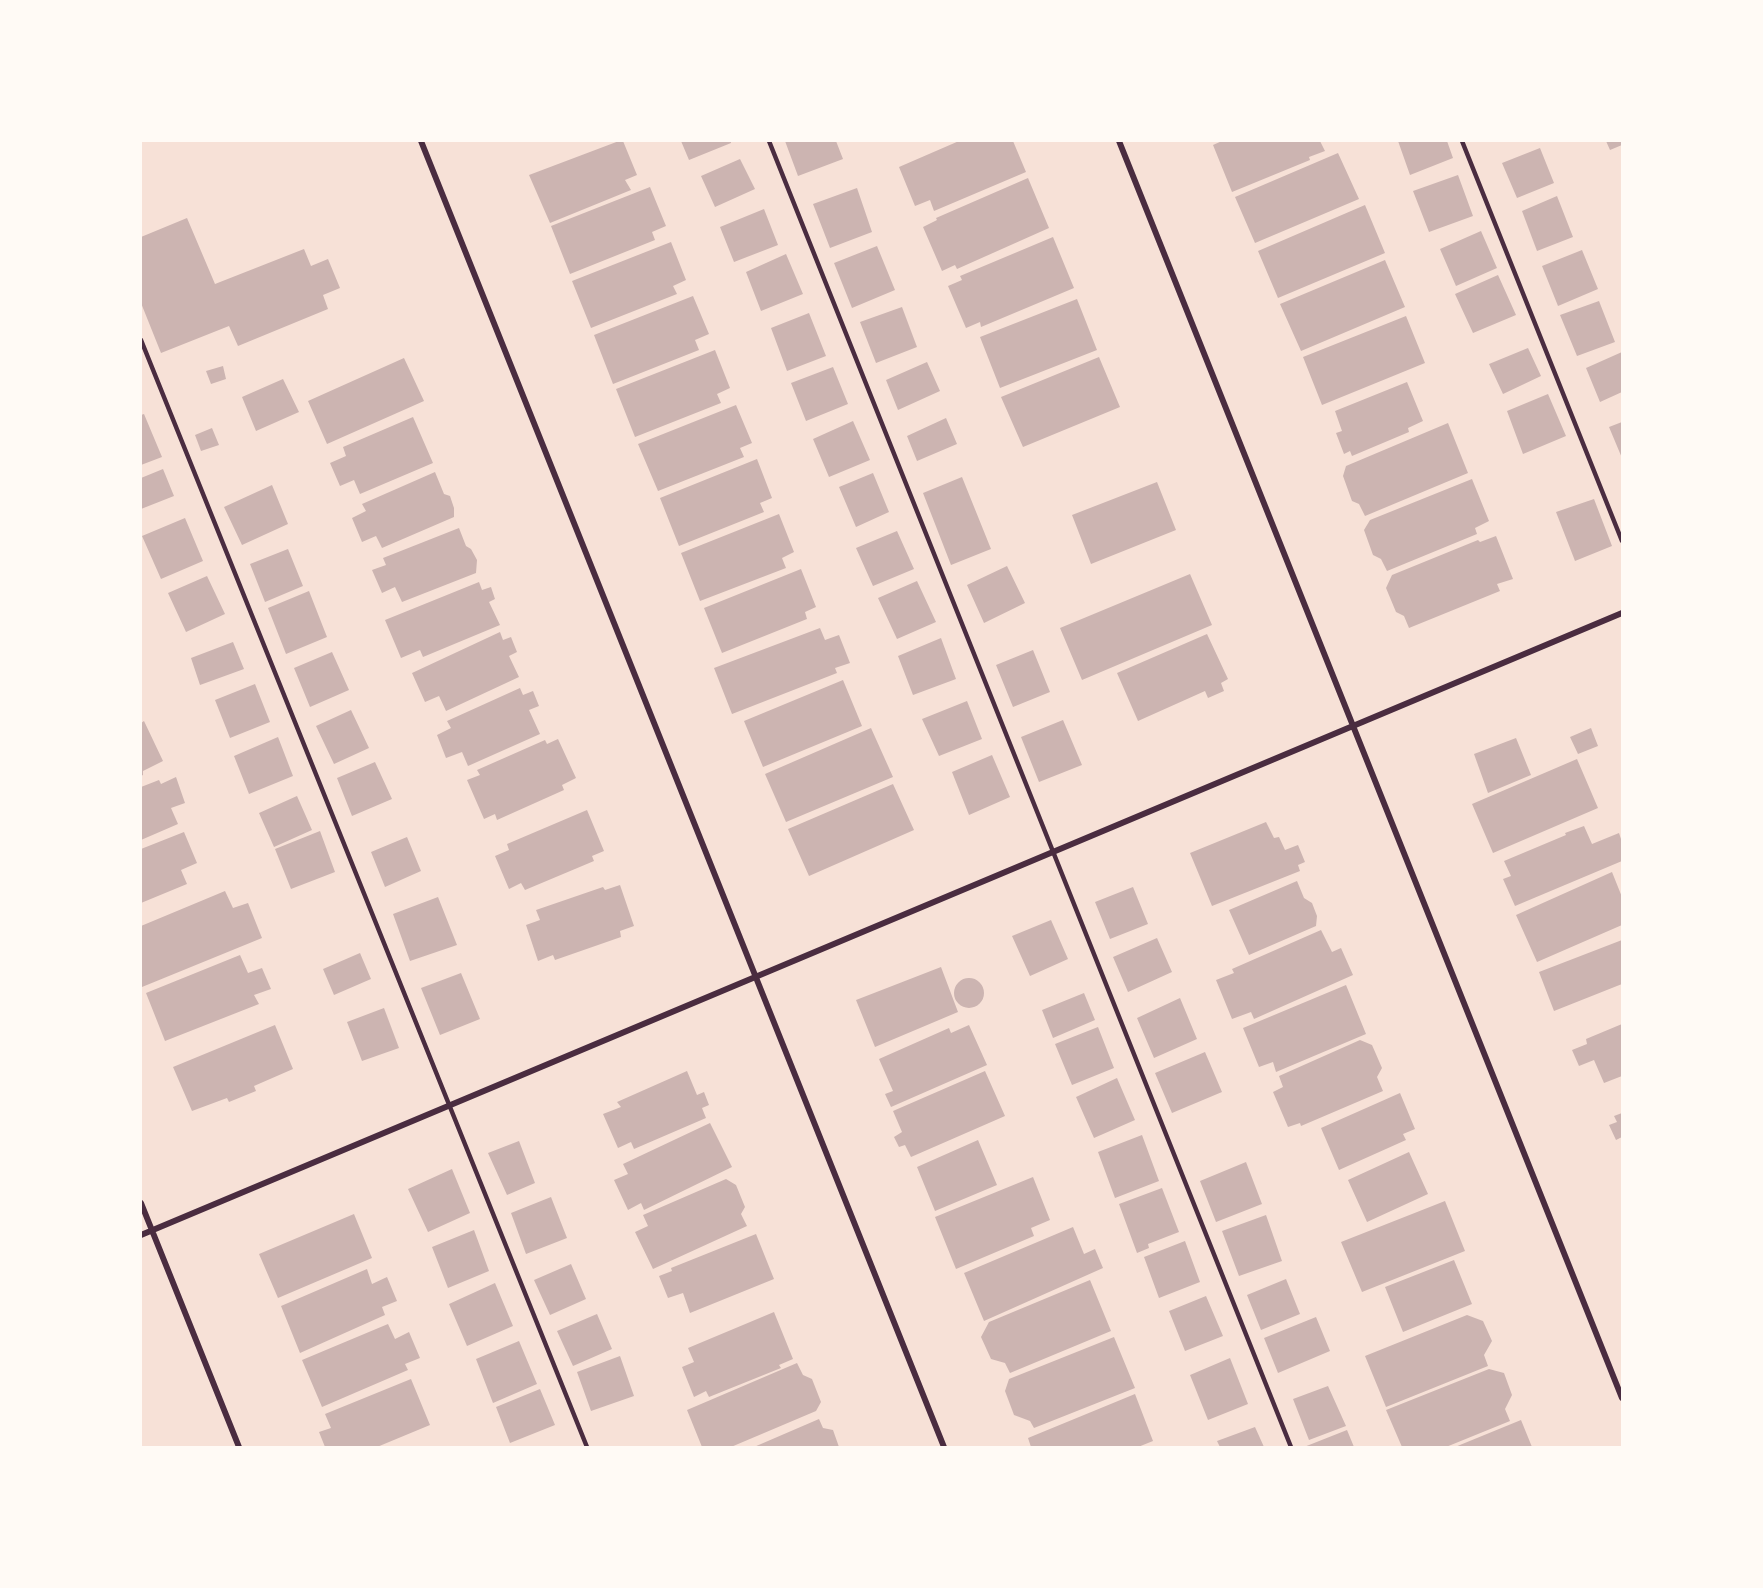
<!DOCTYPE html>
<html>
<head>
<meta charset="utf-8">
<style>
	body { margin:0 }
	#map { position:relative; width:1763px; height:1588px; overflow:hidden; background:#f7e1d7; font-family:"PT Sans",sans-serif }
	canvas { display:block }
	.frame { position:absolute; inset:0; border:142px solid #fffaf5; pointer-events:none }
</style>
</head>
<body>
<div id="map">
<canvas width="1763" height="1588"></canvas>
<div class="frame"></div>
</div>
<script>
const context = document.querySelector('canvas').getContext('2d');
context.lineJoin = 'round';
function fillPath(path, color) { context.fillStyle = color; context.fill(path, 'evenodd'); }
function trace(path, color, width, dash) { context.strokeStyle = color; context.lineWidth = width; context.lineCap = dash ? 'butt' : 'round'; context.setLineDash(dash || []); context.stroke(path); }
fillPath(new Path2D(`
	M619,141H623L637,175L625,180L631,190L550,223L529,175Z
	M681,141H731V143L689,160Z
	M785,141H836L843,159L798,176Z
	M959,141H1013L1026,172L934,211L930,200L915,206L899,167Z
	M1222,141H1320L1325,151L1309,157L1310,160L1232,192L1213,145Z
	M1398,141H1447L1453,158L1410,175Z
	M1606,141H1622V145L1610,150Z
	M1540,148L1554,183L1517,198L1502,163Z
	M1338,153L1359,199L1255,243L1235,197Z
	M740,159L755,189L715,207L701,176Z
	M1458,175L1473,216L1429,232L1413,191Z
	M1028,178L1049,228L957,269L955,265L942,271L923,227L937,220L936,218Z
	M650,187L666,226L652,232L655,240L570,274L551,226Z
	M857,188L872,232L830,248L813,204Z
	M1557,196L1573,237L1537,251L1522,211Z
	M1365,205L1385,253L1278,298L1258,251Z
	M764,209L778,245L734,262L720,227Z
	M187,218L215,284L304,249L311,266L328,259L340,288L323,295L328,309L238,346L229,326L161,353L141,303V237Z
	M1481,231L1497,268L1456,286L1440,249Z
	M1053,237L1074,288L981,327L980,322L966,328L948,286L962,280L960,276Z
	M671,242L686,280L673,286L677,294L591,328L572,281Z
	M877,246L895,290L852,308L834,263Z
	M1582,250L1598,289L1558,306L1542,266Z
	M786,254L803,294L761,311L746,272Z
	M1385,260L1405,307L1301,351L1280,304Z
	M1498,275L1516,315L1473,333L1455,294Z
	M693,296L709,334L695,340L699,350L613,384L594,335Z
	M1077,299L1097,350L1000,388L980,337Z
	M1599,301L1615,342L1577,356L1560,315Z
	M902,307L917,347L876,363L860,322Z
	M809,313L826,356L787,371L771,328Z
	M1406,316L1425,363L1322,405L1303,357Z
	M1528,348L1541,376L1503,394L1489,364Z
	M715,350L730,388L717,394L721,403L635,437L616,389Z
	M1622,352V392L1600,402L1586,368Z
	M1099,357L1120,407L1023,447L1001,397Z
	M404,358L424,401L327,444L308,401Z
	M927,362L940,391L898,410L886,380Z
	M223,366L226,379L211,384L206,371Z
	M833,367L848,404L806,421L791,383Z
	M283,379L299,412L256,431L242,397Z
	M1407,382L1423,421L1408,428L1409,432L1352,456L1350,451L1344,454L1336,433L1342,431L1335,411Z
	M1548,394L1566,436L1523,454L1507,411Z
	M736,405L752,443L740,448L744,457L658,491L638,444Z
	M144,414L162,457L141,465V415Z
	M413,417L433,463L360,494L354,480L340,486L330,463L346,456L343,447Z
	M946,418L957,444L917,461L907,436Z
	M853,421L870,460L829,477L813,439Z
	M1622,422V458L1609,427Z
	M1448,423L1468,473L1365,516L1359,504L1352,501L1343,476L1346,466Z
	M212,428L219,445L201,451L195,435Z
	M757,459L772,498L760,503L764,512L679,546L660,498Z
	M163,469L174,496L141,509V478Z
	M435,472L444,494L450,496L454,508V517L382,548L376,536L362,542L352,518L366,511L362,504Z
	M873,473L889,512L856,527L839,487Z
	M962,477L991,549L951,565L923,493Z
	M1472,479L1489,521L1475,528L1477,534L1387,571L1381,559L1373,555L1364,530L1370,520Z
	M1157,482L1176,530L1091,564L1072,515Z
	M272,485L288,524L242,545L224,507Z
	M1594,499L1612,546L1575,561L1556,512Z
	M779,514L794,552L782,558L786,568L700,601L681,553Z
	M185,518L203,561L161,579L142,536Z
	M459,528L466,546L471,549L477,560L476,573L402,602L395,587L382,593L372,570L386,565L383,558Z
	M897,531L914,569L873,586L856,548Z
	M1496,536L1513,579L1497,584L1500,591L1409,628L1404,616L1396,612L1386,588L1392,575L1478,540L1480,542Z
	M288,549L303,586L265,602L250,564Z
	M1007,566L1025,603L984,623L967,585Z
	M801,569L816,607L805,612L807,619L722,653L704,608Z
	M1190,574L1212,625L1082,680L1060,628Z
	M207,576L225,614L186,632L168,593Z
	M917,581L936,622L897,639L878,598Z
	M479,582L482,590L491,587L495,599L489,602L500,625L423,657L420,650L401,658L385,620Z
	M309,591L327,637L286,654L268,608Z
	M820,628L825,640L839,635L850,663L835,668L837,673L732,714L714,668Z
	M500,632L503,640L511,637L517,652L509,656L519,677L446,711L439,696L425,702L412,673Z
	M1207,634L1228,679L1221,683L1224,691L1208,698L1205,691L1138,721L1117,673Z
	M941,638L956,679L913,695L898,656Z
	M233,642L244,669L200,685L191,658Z
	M1033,650L1050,692L1013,707L996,665Z
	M332,652L349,690L310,707L294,668Z
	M843,680L862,726L763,767L744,721Z
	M255,684L270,722L230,738L215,700Z
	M520,688L523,695L533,691L539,706L529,710L540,734L468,766L462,752L446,758L437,735L451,728L447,721Z
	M967,701L982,739L939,756L922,719Z
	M351,710L369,748L334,764L316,726Z
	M1063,720L1082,765L1039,782L1021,737Z
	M144,721L163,761L143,771V775L141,776V723Z
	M871,728L893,777L786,822L765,774Z
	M1591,728L1598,746L1578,754L1570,737Z
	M278,737L293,776L249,794L234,756Z
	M1516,738L1531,775L1488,793L1474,754Z
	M558,739L576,778L562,785L564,790L497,820L495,814L484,819L467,780L480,775L477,770L545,740L547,744Z
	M992,755L1010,797L969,815L952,772Z
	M1577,759L1598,808L1493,853L1472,804Z
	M375,762L392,799L352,816L337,778Z
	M176,777L185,803L171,808L178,824L141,840V787L159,780L161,784Z
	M893,784L914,830L809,876L788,829Z
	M297,796L312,830L274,847L259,813Z
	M587,810L604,851L592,856L594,861L525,890L521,883L509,889L495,856L509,850L507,844Z
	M1266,822L1274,838L1279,837L1285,850L1298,845L1305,862L1298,865L1300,871L1212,906L1190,853Z
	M1584,826L1592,844L1619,833L1622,842V861L1515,906L1503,879L1511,876L1504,861L1566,835L1565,833Z
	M320,831L335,872L291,889L275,849Z
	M184,832L197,863L181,870L187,884L141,903V849Z
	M407,837L421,871L385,887L371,852Z
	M1612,872L1622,897V925L1537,962L1516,915Z
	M1297,881L1304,898L1312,903L1317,916L1316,926L1249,955L1229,910Z
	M620,885L634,926L620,931L621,937L555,960L553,955L538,961L526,925L540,920L536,910L603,887L605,890Z
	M1133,887L1148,924L1110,939L1095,902Z
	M225,891L233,908L248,903L262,938L142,987L141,926Z
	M438,897L457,945L410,961L393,914Z
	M1051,920L1068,959L1030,976L1012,936Z
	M1321,930L1332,952L1341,948L1353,975L1254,1019L1251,1012L1232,1019L1216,980L1234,973L1232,969Z
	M1157,938L1172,972L1128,992L1113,957Z
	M1622,940V984L1554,1011L1539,972Z
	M360,953L371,979L334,995L323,969Z
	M240,955L248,973L262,968L271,989L254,995L259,1004L165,1041L146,993Z
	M941,967L958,1012L875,1047L856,1000Z
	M461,973L480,1019L440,1035L421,988Z
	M954 993a15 15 0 1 1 30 0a15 15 0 1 1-30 0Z
	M1346,985L1366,1034L1276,1072L1273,1062L1259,1067L1243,1028Z
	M1084,993L1095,1020L1053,1038L1042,1010Z
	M1180,998L1197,1039L1154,1058L1137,1018Z
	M384,1008L399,1048L362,1061L347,1022Z
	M1622,1024V1076L1604,1083L1594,1060L1579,1066L1572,1050L1587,1044L1586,1039Z
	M275,1025L293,1069L254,1086L256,1091L229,1102L227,1098L192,1111L173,1067Z
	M969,1025L987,1065L891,1107L885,1094L893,1091L879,1059L949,1028L951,1033Z
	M1098,1027L1114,1068L1072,1085L1055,1044Z
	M1360,1040L1372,1045L1382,1068L1377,1077L1383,1091L1301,1126L1300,1123L1288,1127L1273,1092L1283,1087L1279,1076Z
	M1205,1052L1222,1092L1172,1113L1155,1073Z
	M687,1071L697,1095L704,1092L709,1105L702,1108L706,1118L634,1149L631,1142L618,1148L603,1114L621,1107L617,1102Z
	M985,1071L1005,1116L911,1157L905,1145L899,1147L894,1137L902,1132L893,1111Z
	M1117,1078L1135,1120L1094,1138L1076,1097Z
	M1400,1093L1415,1129L1403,1134L1406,1140L1339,1170L1321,1128Z
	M1622,1113V1137L1616,1140L1609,1125L1617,1122L1614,1116Z
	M710,1123L732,1167L644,1210L641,1203L628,1210L614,1180L628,1174L623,1164Z
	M1142,1135L1159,1181L1115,1198L1098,1152Z
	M978,1140L997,1185L935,1211L917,1167Z
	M519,1141L535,1183L507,1195L488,1153Z
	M1409,1152L1428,1194L1367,1222L1348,1180Z
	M1246,1162L1262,1204L1216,1222L1200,1181Z
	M452,1169L470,1213L428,1232L408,1189Z
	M1033,1177L1050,1220L1031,1228L1034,1236L956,1269L935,1217Z
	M726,1179L736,1185L745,1207L741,1214L747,1226L653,1269L635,1232L648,1226L643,1215Z
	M1162,1188L1179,1232L1148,1244L1149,1248L1137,1253L1119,1204Z
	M551,1197L567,1238L526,1254L511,1213Z
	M1445,1201L1465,1251L1362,1292L1341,1242Z
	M354,1214L372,1258L278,1298L259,1254Z
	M1266,1215L1282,1261L1239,1276L1222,1231Z
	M1073,1227L1084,1254L1095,1249L1103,1268L984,1321L964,1273Z
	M474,1230L489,1271L448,1288L432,1247Z
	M756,1234L774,1279L690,1313L683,1293L668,1298L659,1276L672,1271L671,1268Z
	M1185,1241L1200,1282L1159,1298L1144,1257Z
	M1454,1260L1472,1304L1403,1332L1385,1287Z
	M571,1264L586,1299L550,1315L534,1280Z
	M367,1269L372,1284L387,1277L397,1301L382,1307L385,1315L300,1353L281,1306Z
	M1286,1279L1300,1314L1261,1330L1247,1295Z
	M1090,1280L1111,1331L1010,1373L1005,1363L991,1359L981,1337L989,1322Z
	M495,1283L513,1326L467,1346L449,1304Z
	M1206,1296L1223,1336L1185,1351L1169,1311Z
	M774,1312L793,1359L779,1365L781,1368L709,1397L706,1391L694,1397L682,1367L694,1362L688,1348Z
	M597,1314L612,1349L573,1366L557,1331Z
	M1467,1315L1483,1321L1492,1341L1484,1355L1488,1366L1386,1407L1365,1356Z
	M1316,1317L1330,1351L1278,1373L1264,1338Z
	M388,1324L395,1339L409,1332L420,1358L405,1364L408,1370L322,1407L302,1360Z
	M1114,1337L1135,1388L1034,1428L1030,1421L1014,1415L1005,1391L1009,1379Z
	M519,1341L537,1384L493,1403L476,1359Z
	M620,1356L634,1396L591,1411L577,1372Z
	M1230,1358L1248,1404L1208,1420L1190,1375Z
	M797,1363L803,1375L812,1379L821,1402L816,1411L731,1447H702L687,1410Z
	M1489,1369L1504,1373L1512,1395L1505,1409L1510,1421L1446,1447H1402L1386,1410Z
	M411,1379L430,1425L377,1447H325L319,1432L331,1428L325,1414Z
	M1328,1386L1346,1426L1309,1440L1293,1399Z
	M540,1389L555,1425L510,1443L496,1407Z
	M1135,1394L1153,1441L1138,1447H1031L1028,1438Z
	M819,1419L823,1428L833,1430L839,1447H754Z
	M1521,1420L1532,1447H1455Z
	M1255,1427L1264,1447H1220L1217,1441Z
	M1347,1430L1354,1447H1304Z`), '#ccb4b1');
trace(new Path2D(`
	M769,141L1291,1447
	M1462,141L1622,541
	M141,340L587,1447`), '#4a2c40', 4.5);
trace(new Path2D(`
	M421,141L944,1447
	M1119,141L1622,1398
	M141,1203L239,1447
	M141,1235L1622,613`), '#4a2c40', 6);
</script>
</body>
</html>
